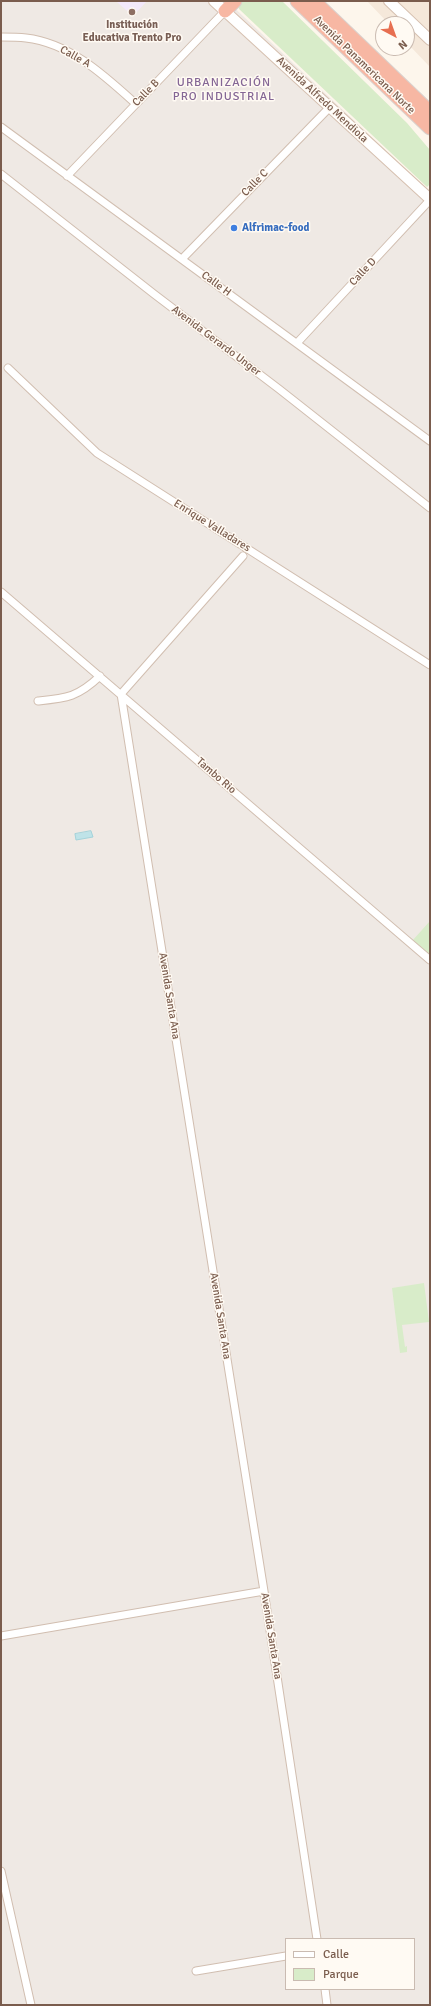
<!DOCTYPE html>
<html>
<head>
<meta charset="utf-8">
<style>
	body { margin:0 }
	#map { position:relative; width:431px; height:2006px; overflow:hidden; background:#fdf6ec; font-family:Signika,sans-serif }
	canvas { display:block }
	.frame { position:absolute; inset:0; border:2px solid #7a5c4d; pointer-events:none }
	.legend { position:absolute; left:285px; top:1938px; width:130px; height:52px; box-sizing:border-box; background:#fffaf3; border:1px solid #cabbb1; margin:0; padding:5px 7px; list-style:none; font-size:12px; color:#7a5c4d }
	.legend li { display:flex; align-items:center; gap:8px; height:20px }
	.legend b { width:20px; border:1px solid #cabbb1 }
	.north { position:absolute; left:375px; top:16px; width:40px; height:40px; box-sizing:border-box; background:#fffaf3; border:1px solid #cabbb1; border-radius:50%; rotate:139deg; font-size:11px; font-weight:700; line-height:16px; text-align:center; color:#7a5c4d }
	.north::after { content:''; display:block; margin:auto; width:14px; height:18px; background:#e76f51; clip-path:polygon(50% 0,100% 100%,50% 72%,0 100%) }
</style>
</head>
<body>
<div id="map">
<canvas width="431" height="2006"></canvas>
<div class="frame"></div>
<ul class="legend">
<li><b style="height:5px;background:#fff"></b>Calle</li>
<li><b style="height:11px;background:#d8ecc9"></b>Parque</li>
</ul>
<div class="north">N</div>
</div>
<script>
const context = document.querySelector('canvas').getContext('2d');
context.lineJoin = 'round';
function fillPath(path, color) { context.fillStyle = color; context.fill(path, 'evenodd'); }
function trace(path, color, width, dash) { context.strokeStyle = color; context.lineWidth = width; context.lineCap = dash ? 'butt' : 'round'; context.setLineDash(dash || []); context.stroke(path); }
function write(font, color, halo, rows, align = 'center') {
  context.font = font + ' Signika,sans-serif'; context.lineWidth = 3; context.setLineDash([]); context.textBaseline = 'middle'; context.strokeStyle = halo; context.fillStyle = color; for (const [text, x, y, turn = 0] of rows) {
    context.save(); context.translate(x, y); context.rotate((+turn || 0) * Math.PI / 180); context.textAlign = isNaN(turn) ? turn : align; if (halo) context.strokeText(text, 0, 0); context.fillText(text, 0, 0); context.restore();
  }
}
fillPath(new Path2D(`
	M367,1H430V67L407,43V24H389Z`), '#f5e8da');
fillPath(new Path2D(`
	M1,1H227L430,192V2005H1ZM286,1939H414V1989H286Z`), '#efe9e4');
fillPath(new Path2D(`
	M118,1H147L133,16L117,2Z`), '#f3e8fa');
fillPath(new Path2D(`
	M240,1H282L407,123L430,150V184L427,187L239,9L238,3Z
	M430,921V955L413,940Z
	M424,1283L429,1322L402,1325L405,1347L407,1346V1352L400,1353L392,1288Z`), '#d8ecc9');
const water = new Path2D(`
	M91,831L93,837L76,840L75,834Z`);
fillPath(water, '#bfe3e8');
trace(water, '#a5d3da', 1);
const street = new Path2D(`
	M1,37C9,37 18,37 26,38C70,43 105,76 136,104
	M1,127L430,441
	M1,174L154,294L279,389L430,508
	M67,176L225,11
	M182,259L329,108
	M297,343L430,200
	M8,368L97,453L430,665
	M243,556L121,694L264,1591L317,1939
	M1,592L430,960
	M38,701C67,698 78,697 100,676
	M1,1636L264,1591
	M1,1871L31,2005
	M196,1971L286,1956
	M325,1989L327,2005`);
const secondary = new Path2D(`
	M214,1L430,199
	M389,1L430,40`);
const highway = new Path2D(`
	M297,1L430,128
	M314,1L430,112
	M225,11L235,1`);
trace(street, '#d1beb0', 9);
trace(secondary, '#d6c0b0', 12);
trace(highway, '#dad1cd', 15);
trace(street, '#fff', 7);
trace(secondary, '#fff', 10);
trace(highway, '#f7b7a3', 13);
for (const [x, y, r, color] of [
	[132,12,4,"#8d6e63"],
	[234,228,4,"#3f7fe0"]
]) { const dot = new Path2D(); dot.arc(x, y, r, 0, 2 * Math.PI); context.fillStyle = color; context.fill(dot); trace(dot, '#fffaf3', 1.5); }
write('bold 11px', '#785e54', '#fffaf3', [
	["Institución",132,25],
	["Educativa Trento Pro",132,38]
]);
write('11px', '#7a5c4d', '#fffaf3', [
	["Calle A",75,57,29],
	["Avenida Panamericana Norte",364,65,44],
	["Calle B",146,93,-46],
	["Avenida Alfredo Mendiola",322,100,43],
	["Calle C",255,183,-46],
	["Calle D",363,272,-47],
	["Calle H",216,284,36],
	["Avenida Gerardo Unger",216,341,37],
	["Enrique Valladares",212,526,32],
	["Tambo Rio",216,776,41],
	["Avenida Santa Ana",169,996,81],
	["Avenida Santa Ana",220,1316,81],
	["Avenida Santa Ana",271,1636,81]
]);
write('bold 11px', '#366cbe', '#fffaf3', [
	["Alfrimac-food",242,228]
], 'left');
context.letterSpacing = '1px';
write('12px', '#846695', '#fffaf3', [
	["URBANIZACIÓN",224,83],
	["PRO INDUSTRIAL",224,97]
]);
context.letterSpacing = '0px';
</script>
</body>
</html>
